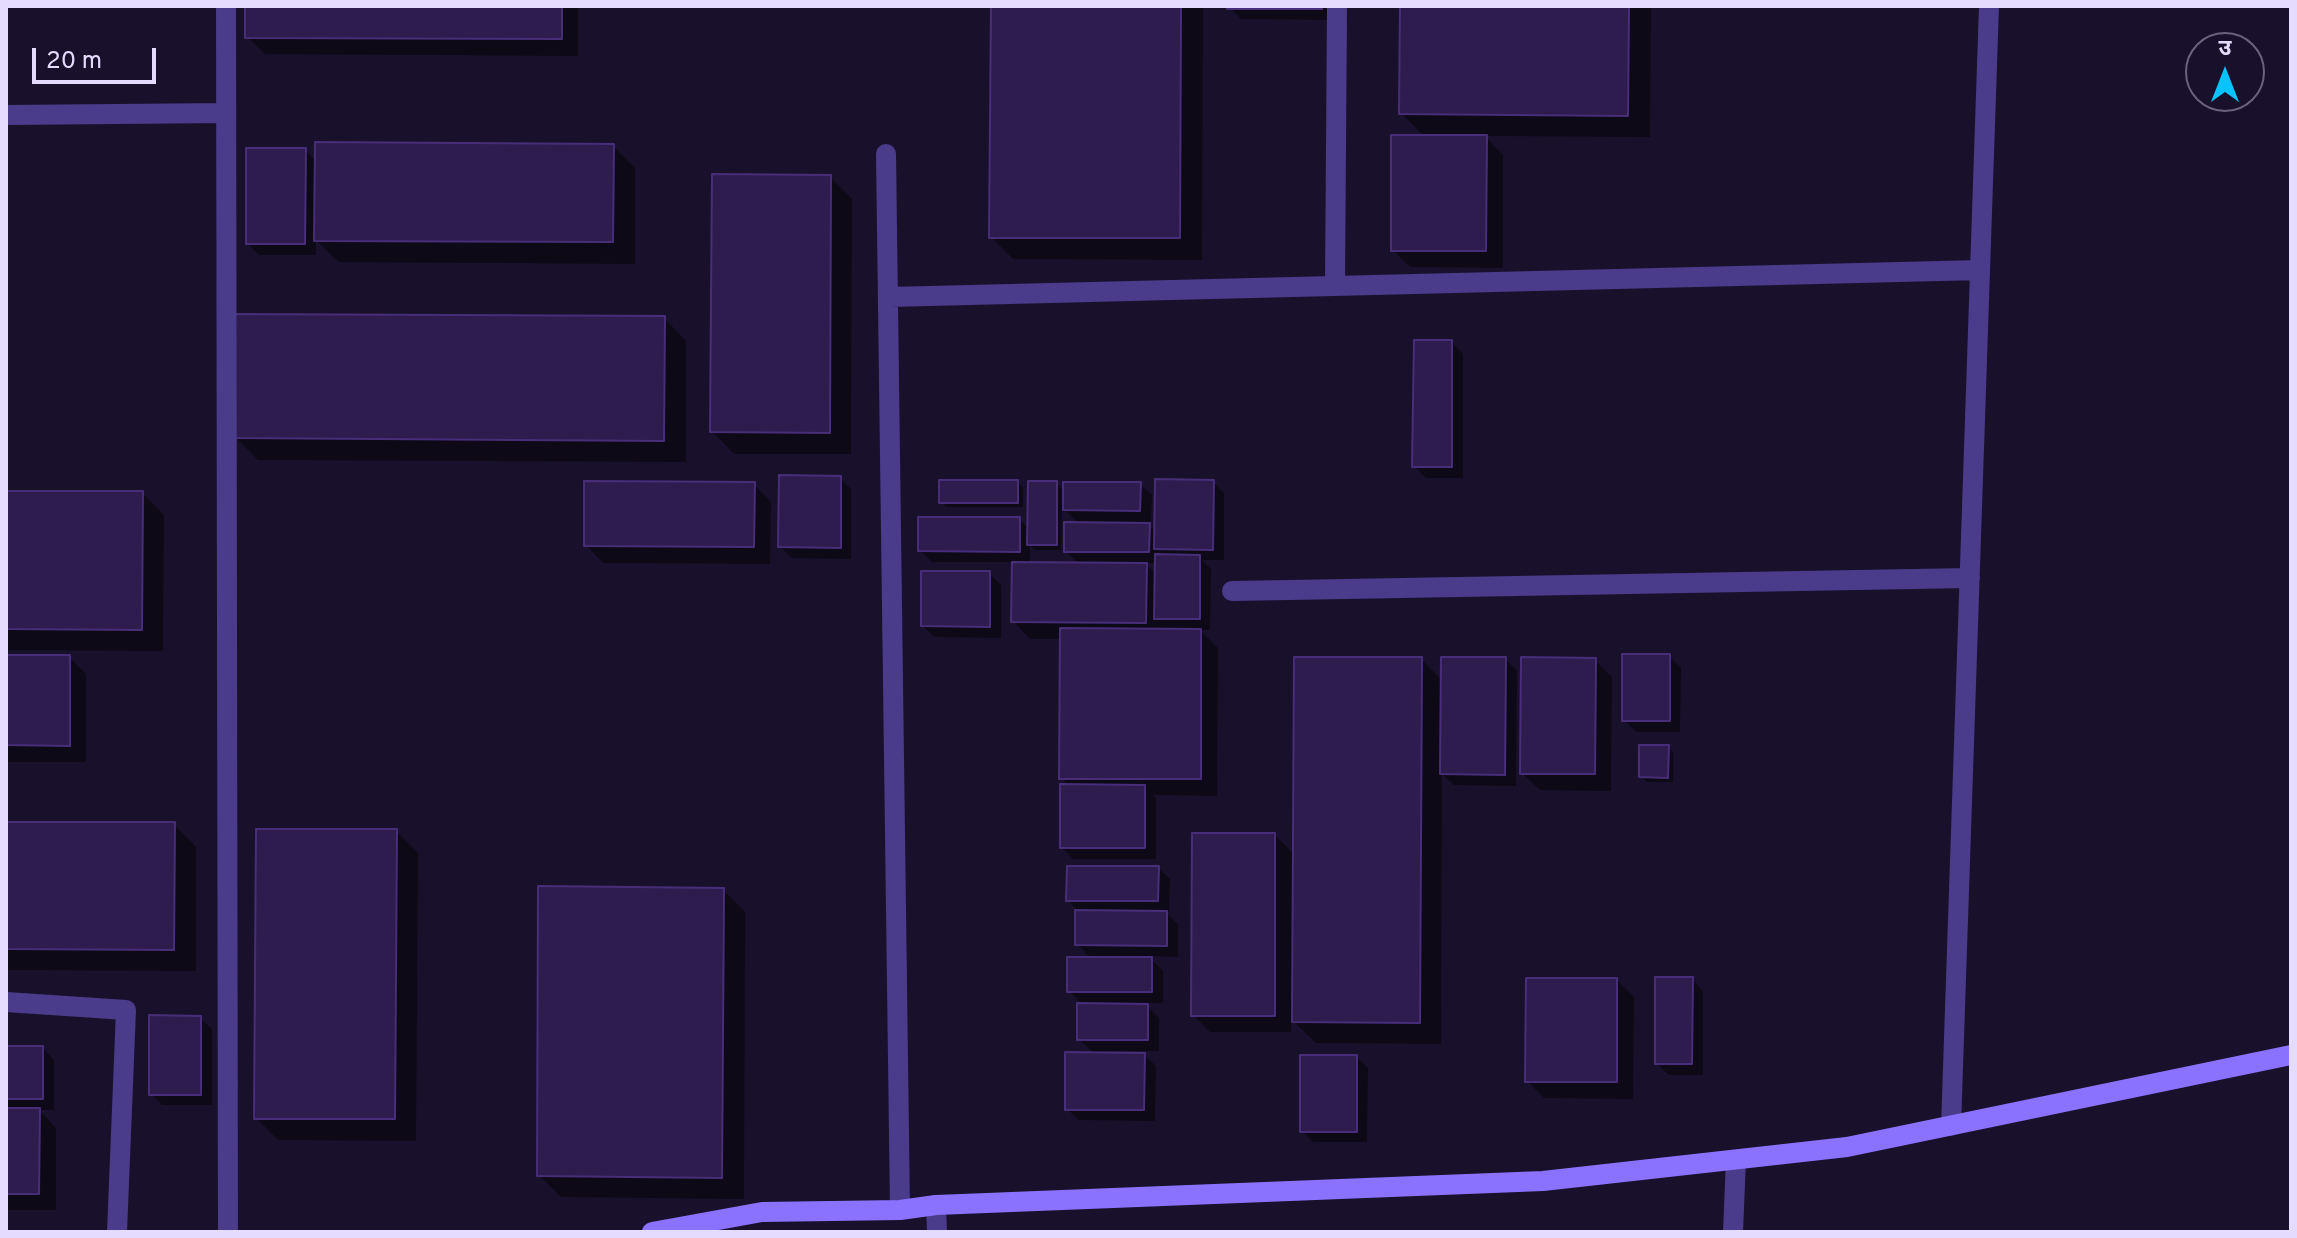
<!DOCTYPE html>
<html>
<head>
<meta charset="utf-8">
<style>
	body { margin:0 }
	#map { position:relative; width:2297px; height:1238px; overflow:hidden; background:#19112c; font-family:Overpass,"Noto Sans Devanagari",sans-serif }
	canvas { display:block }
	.frame { position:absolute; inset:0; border:8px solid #e5dbff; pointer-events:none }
	.north { position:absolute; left:2185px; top:32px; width:80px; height:80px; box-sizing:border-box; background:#19112c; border:2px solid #6b6280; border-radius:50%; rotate:0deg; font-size:22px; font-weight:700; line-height:32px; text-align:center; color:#e5dbff }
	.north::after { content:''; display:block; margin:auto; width:28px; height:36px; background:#07c3ff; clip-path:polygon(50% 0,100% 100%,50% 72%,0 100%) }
	.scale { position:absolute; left:32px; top:48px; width:124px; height:36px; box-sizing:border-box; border:4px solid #e5dbff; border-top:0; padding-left:10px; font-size:24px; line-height:28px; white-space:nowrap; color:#e5dbff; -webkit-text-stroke:6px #19112c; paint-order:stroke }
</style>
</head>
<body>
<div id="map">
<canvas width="2297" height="1238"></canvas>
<div class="frame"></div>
<div class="north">उ</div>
<div class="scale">20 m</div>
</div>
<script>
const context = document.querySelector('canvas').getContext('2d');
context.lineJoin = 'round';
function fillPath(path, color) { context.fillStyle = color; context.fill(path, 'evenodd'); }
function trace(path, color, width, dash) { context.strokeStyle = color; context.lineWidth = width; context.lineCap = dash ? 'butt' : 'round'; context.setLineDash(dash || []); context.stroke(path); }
fillPath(new Path2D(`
	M247,6H578V56L265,54L247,37Z
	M993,6H1203L1202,260L1013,259L991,237Z
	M1229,6H1332V20L1241,19Z
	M1402,6H1651L1650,137L1485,136L1503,155V268L1410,267L1393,250L1425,137L1401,113Z
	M613,146L635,168V264L339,262L316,240V255H259L248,244L305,150L317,162Z
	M830,177L852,199L851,454H734L712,431Z
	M664,318L686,341V462L258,460L236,438Z
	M1452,342L1463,354V478H1426L1414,466Z
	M840,478L851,489V559L792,558L780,547Z
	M1018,482L1023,488V507H946L941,502Z
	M1213,482L1224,493V560H1202L1211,569L1210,630H1200L1218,648L1217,796L1153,795L1156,798V859H1073L1062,847L1069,786L1061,778L1062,639H1030L1013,621L1014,562H932L920,550L1019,519L1030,530L1056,483L1065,491L1140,484L1152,495L1151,522H1146L1156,532ZM1062,507L1079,524L1066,551L1079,564H1030V546L1035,550H1061ZM1145,563H1157V575Z
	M754,484L771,502L770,564L603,563L586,545Z
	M6,493H142L164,515L163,651L6,650Z
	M990,574L1001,585V638L934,637L923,626Z
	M1669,656L1681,668L1680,732H1636L1624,720Z
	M6,657H69L86,674V762H6Z
	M1421,659L1443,681L1505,659L1517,671L1516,786L1454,785L1442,774L1441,1044L1316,1043L1291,1019V1032H1210L1193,1015L1275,835L1295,855Z
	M1595,660L1612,677L1611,791L1540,790L1522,773Z
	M1668,747L1673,752V782H1647L1641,776Z
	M6,824H174L196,847V971L6,970Z
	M396,831L418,853L416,1141L278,1140L256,1118Z
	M1158,868L1170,879L1169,912H1165L1178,924V957L1148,956L1163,971V1003H1144L1159,1018V1051H1105V1054L1144,1055L1156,1066L1155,1121L1079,1120L1067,1109L1094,1054L1079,1039L1083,1005L1069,991L1092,959L1077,944V910L1068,900Z
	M723,890L745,912L744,1199L561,1197L539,1175Z
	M1692,979L1703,991V1075H1669L1657,1064Z
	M1617,980L1634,997L1633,1099L1544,1098L1527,1081Z
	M200,1018L212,1029V1105H162L151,1094Z
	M6,1048H43L54,1060V1110H39L56,1128V1210H6Z
	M1356,1057L1368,1068L1367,1142H1313L1302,1131Z`), '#0007');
const building = new Path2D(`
	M245,6H562V39L245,38Z
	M991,6H1181L1180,238H989Z
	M1227,6H1322V9H1227Z
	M1400,6H1629L1628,116L1399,114Z
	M1391,135H1487L1486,251H1391Z
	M315,142L614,144L613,242L314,241Z
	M246,148H306L305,244H246Z
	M712,174L831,175L830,433L710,432Z
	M234,314L665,316L664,441L234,438Z
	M1414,340H1452V467H1412Z
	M779,475L841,476V548L778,547Z
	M1155,479L1214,480L1213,550L1154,549Z
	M939,480H1018V503H939Z
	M584,481L755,482L754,547L584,546Z
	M1028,481H1057V545H1027Z
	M1063,482H1141L1140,511L1063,510Z
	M6,491H143L142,630L6,629Z
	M918,517H1020V552L918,551Z
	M1064,522L1150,523L1149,552H1064Z
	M1155,554L1200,555V619H1154Z
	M1012,562L1147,563L1146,623L1011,622Z
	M921,571H990V627L921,626Z
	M1060,628L1201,629V779H1059Z
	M1622,654H1670V721H1622Z
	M6,655H70V746L6,745Z
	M1294,657H1422L1420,1023L1292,1022Z
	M1441,657H1506L1505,775L1440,774Z
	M1521,657L1596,658L1595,774H1520Z
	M1639,745H1669L1668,778L1639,777Z
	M1060,784L1145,785V848H1060Z
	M6,822H175L174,950L6,949Z
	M256,829H397L395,1119H254Z
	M1192,833H1275V1016H1191Z
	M1067,866H1159L1158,901H1066Z
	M538,886L724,888L722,1178L537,1176Z
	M1075,910L1167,911V946L1075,945Z
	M1067,957H1152V992H1067Z
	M1655,977H1693L1692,1064H1655Z
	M1526,978H1617V1082H1525Z
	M1077,1003L1148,1004V1040H1077Z
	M149,1015L201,1016V1095H149Z
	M6,1046H43V1099H6Z
	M1065,1052L1145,1053L1144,1110H1065Z
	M1300,1055H1357V1132H1300Z
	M6,1108H40L39,1194H6Z`);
fillPath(building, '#2d1c4d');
trace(building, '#482e79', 2);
trace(new Path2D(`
	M1733,1232L1736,1160`), '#4a3b8b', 20);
trace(new Path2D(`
	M226,6L228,1232
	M6,115L226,113
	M886,154L900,1210
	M1335,286L1337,6
	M889,297L1980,270
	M1232,591L1970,578
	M6,1002L126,1010L117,1232
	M1951,1126L1989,6
	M936,1205L937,1232`), '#4a3b8b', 20);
trace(new Path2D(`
	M652,1232L762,1212L900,1210L936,1205L1543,1181L1847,1147L2291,1055`), '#8a72ff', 20);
</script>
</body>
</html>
